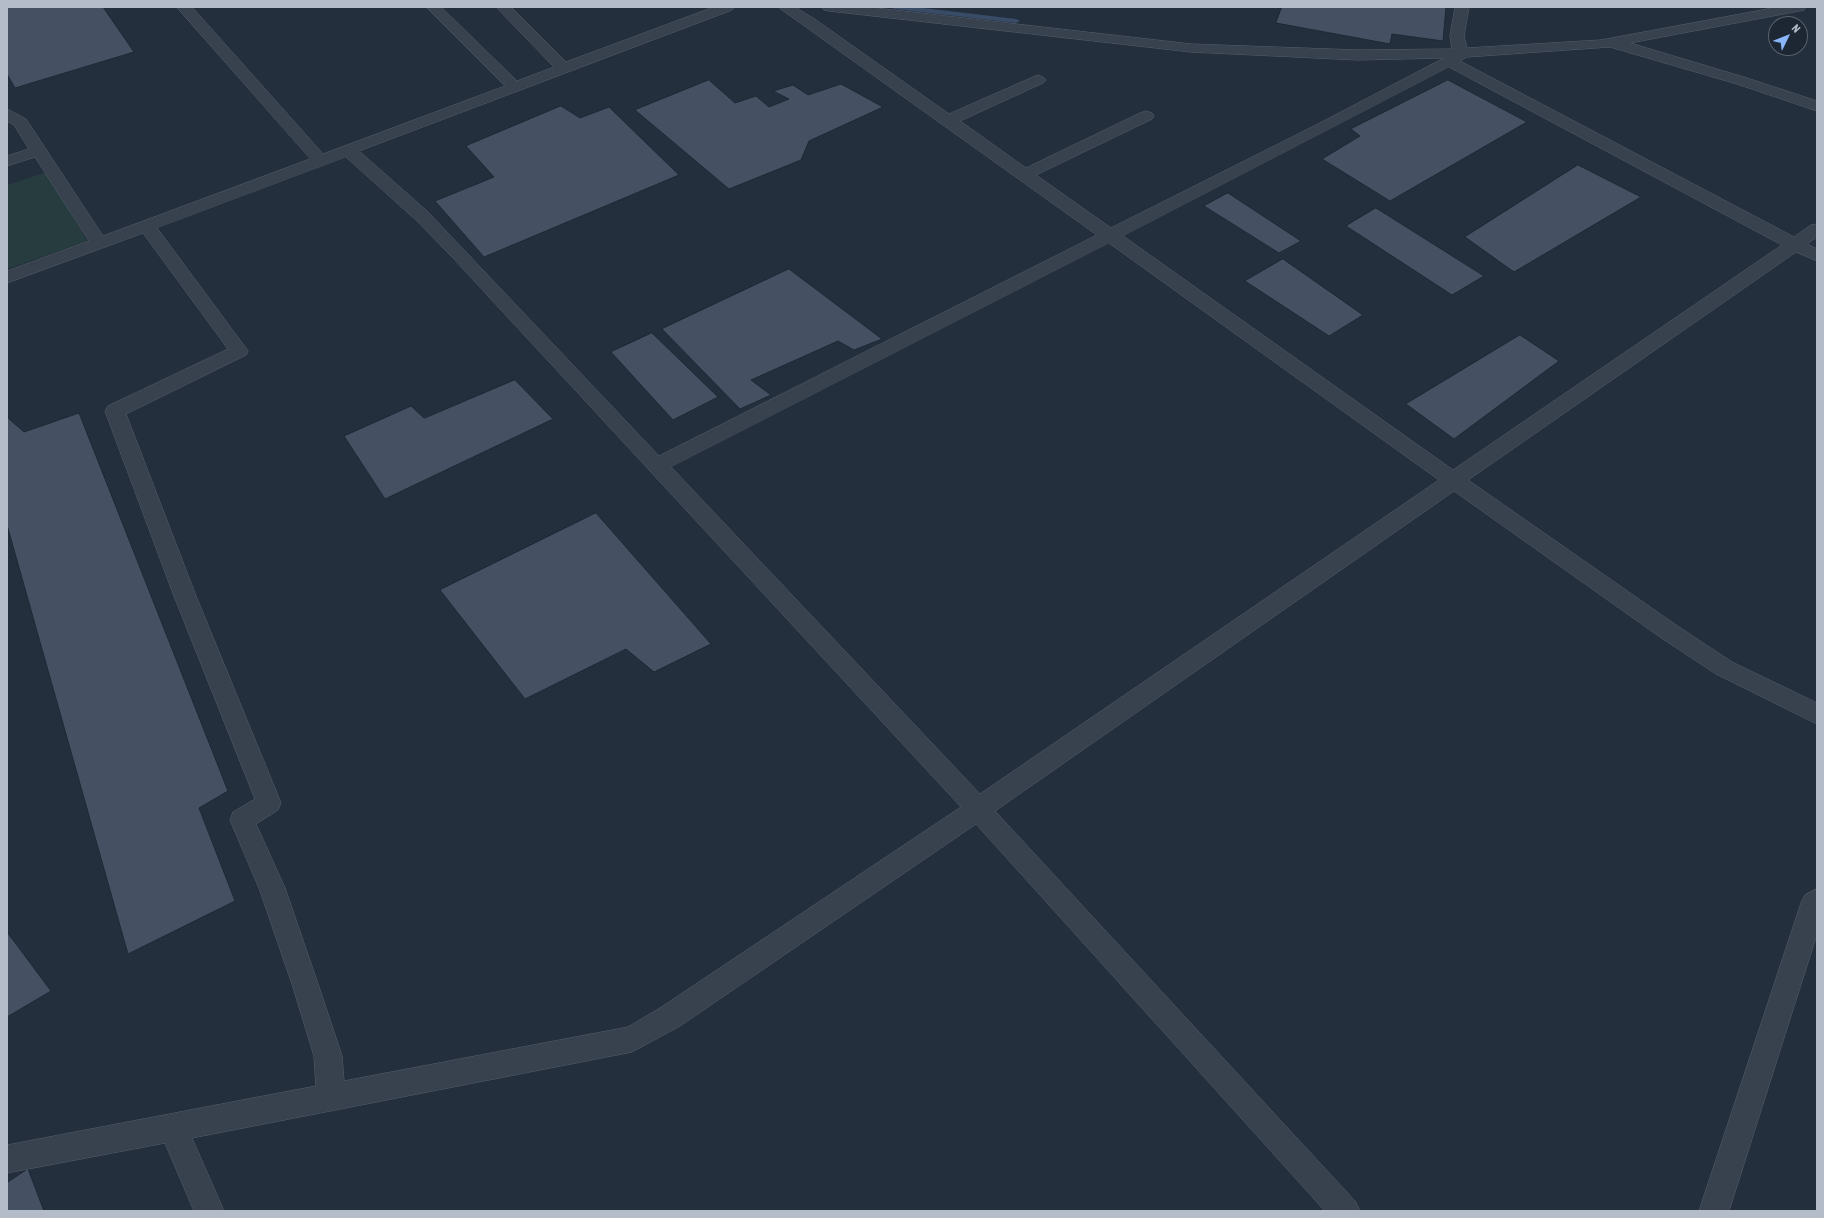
<!DOCTYPE html>
<html>
<head>
<meta charset="utf-8">
<style>
	body { margin:0 }
	#map { position:relative; width:1824px; height:1218px; overflow:hidden; background:#242f3e; font-family:"Asap Condensed",sans-serif }
	canvas { display:block }
	.frame { position:absolute; inset:0; border:8px solid #b4bcc9; pointer-events:none }
	.north { position:absolute; left:1768px; top:16px; width:40px; height:40px; box-sizing:border-box; background:#1d2633; border:1px solid #59626f; border-radius:50%; rotate:47deg; font-size:11px; font-weight:700; line-height:16px; text-align:center; color:#b4bcc9 }
	.north::after { content:''; display:block; margin:auto; width:14px; height:18px; background:#8ab4f8; clip-path:polygon(50% 0,100% 100%,50% 72%,0 100%) }
</style>
</head>
<body>
<div id="map">
<canvas width="1824" height="1218"></canvas>
<div class="frame"></div>
<div class="north">N</div>
</div>
<script>
const context = document.querySelector('canvas').getContext('2d');
context.lineJoin = 'round';
function fillPath(path, color) { context.fillStyle = color; context.fill(path, 'evenodd'); }
function trace(path, color, width, dash) { context.strokeStyle = color; context.lineWidth = width; context.lineCap = dash ? 'butt' : 'round'; context.setLineDash(dash || []); context.stroke(path); }
fillPath(new Path2D(`
	M47,172L87,241L7,269V185Z`), '#263c3f');
fillPath(new Path2D(`
	M890,7H915L1016,19L1020,21L1016,23L894,9Z`), '#394c67');
const building = new Path2D(`
	M7,7H103L134,52L15,88L7,74Z
	M1282,7H1446L1443,41L1392,34L1390,44L1276,23Z
	M709,80L735,103L756,96L769,107L789,99L773,91L793,85L808,95L841,84L883,107L809,141L801,160L729,189L635,110Z
	M1448,80L1527,122L1390,201L1322,159L1360,136L1351,129Z
	M561,106L580,118L609,107L679,175L484,257L435,201L494,177L466,146Z
	M1578,165L1641,197L1514,272L1465,237Z
	M1228,193L1301,241L1279,253L1204,206Z
	M1376,208L1484,276L1452,295L1346,226Z
	M1283,259L1363,315L1329,336L1245,281Z
	M789,269L882,339L854,350L838,341L751,380L771,395L740,409L662,329Z
	M652,333L718,397L673,420L611,352Z
	M1520,335L1559,361L1454,439L1406,404Z
	M515,380L553,419L385,499L344,436L411,406L424,418Z
	M7,412L9,419L24,432L79,413L228,791L199,808L235,901L128,954L7,525Z
	M596,513L711,644L654,672L626,649L525,699L440,590Z
	M7,932L51,991L7,1017Z
	M28,1169L44,1211H7V1183Z`);
fillPath(building, '#455162');
trace(building, '#1f2835', 1);
const minor = new Path2D(`
	M177,7H192L323,154L505,86L426,7H441L517,81L554,67L496,7H511L566,62L714,7H734L732,10L359,151L428,212L659,456L1097,235L778,7H795L816,20L949,114L1033,77L1038,75L1043,77L1046,80L1043,83L960,121L1026,168L1140,113L1146,111L1152,113L1154,116L1152,119L1036,175L1111,228L1320,123L1444,58L1358,60L1191,52L829,11L824,10L822,7H867L1191,44L1358,50L1452,49L1450,36L1455,7H1469L1464,36L1467,48L1601,40L1778,7H1806L1804,10L1799,11L1630,43L1747,78L1817,101V111L1737,84L1610,47L1467,57L1460,61L1794,237L1811,225L1817,224V237L1807,244L1817,249V261L1796,252L1468,480L1676,625L1732,662L1817,703V724L1716,674L1660,637L1454,491L995,811L1355,1201L1360,1211H1325L976,824L680,1026L632,1052L192,1138L224,1211H194L165,1143L7,1173V1145L316,1086L314,1056L292,984L259,888L230,820L233,812L255,799L174,596L105,411L108,406L228,349L143,233L7,283V271L89,241L35,157L7,166V156L29,149L14,125L7,121V109L26,119L103,236L310,159ZM1449,67L1782,245L1453,470L1123,236ZM346,157L416,220L453,258L961,807L660,1008L628,1027L344,1081L342,1056L318,984L285,888L256,824L278,810L281,803L196,596L126,414L246,355L248,351L157,228ZM1109,243L1439,480L980,794L671,467Z
	M1817,889V934L1729,1211H1699L1801,903L1805,895Z`);
trace(minor, '#565f6c', 1);
fillPath(minor, '#38414e');
</script>
</body>
</html>
